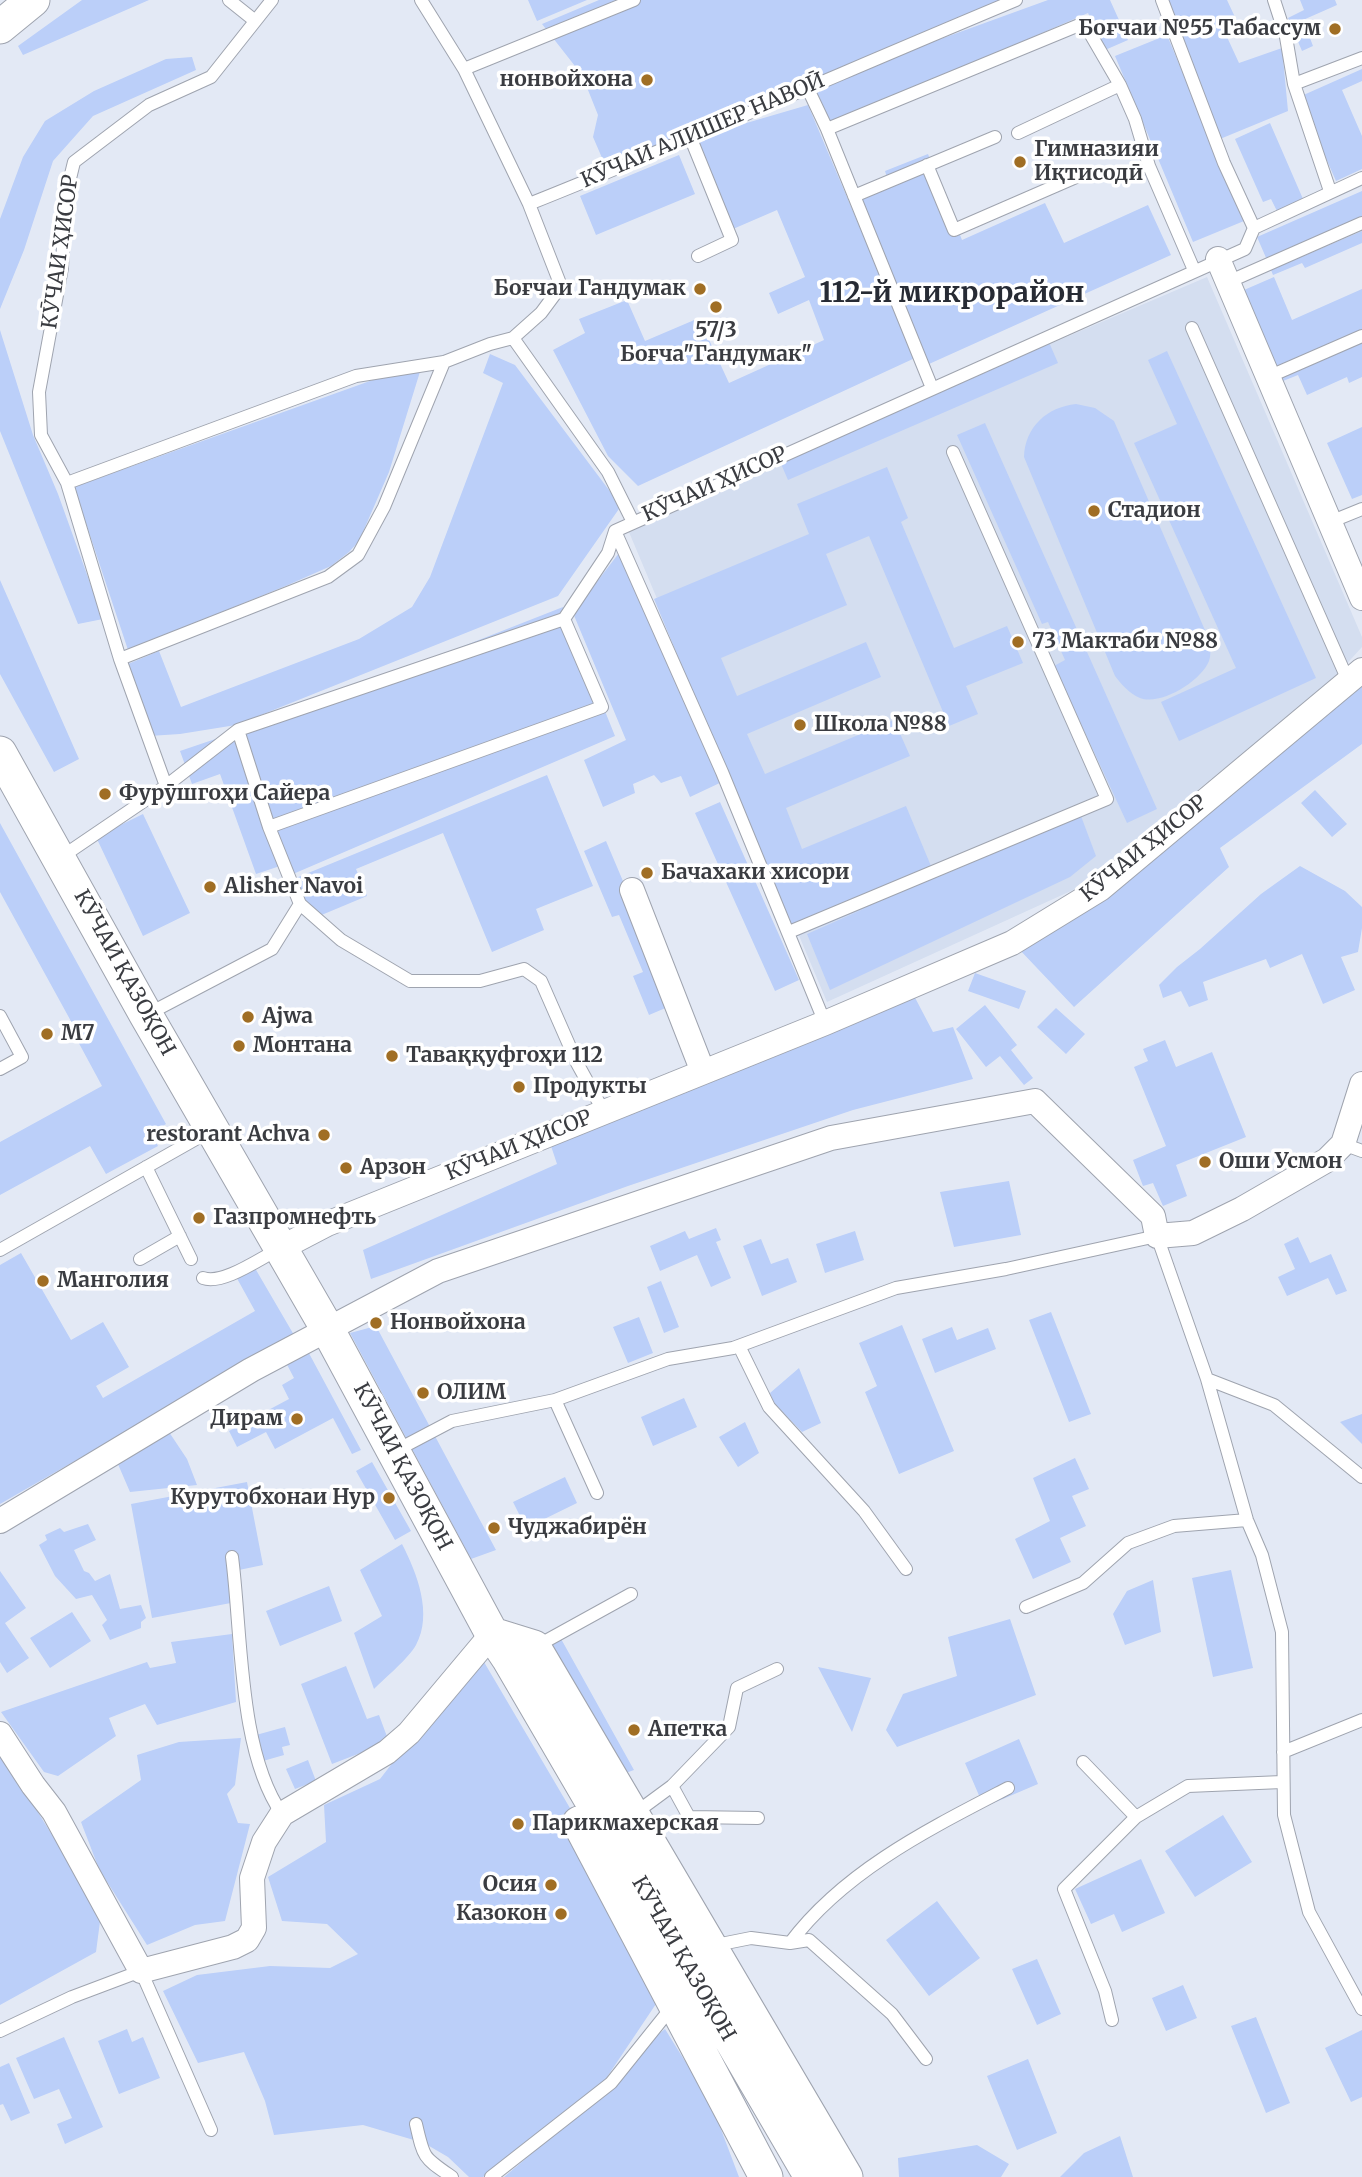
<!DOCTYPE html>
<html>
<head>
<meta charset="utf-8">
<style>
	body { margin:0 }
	canvas { display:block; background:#e3e9f5 }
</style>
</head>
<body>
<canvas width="1362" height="2177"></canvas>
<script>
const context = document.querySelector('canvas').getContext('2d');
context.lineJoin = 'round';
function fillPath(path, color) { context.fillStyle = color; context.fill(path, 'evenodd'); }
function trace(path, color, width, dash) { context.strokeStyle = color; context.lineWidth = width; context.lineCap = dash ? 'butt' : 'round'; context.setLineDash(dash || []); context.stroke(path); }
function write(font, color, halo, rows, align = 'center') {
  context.font = font + ' Merriweather,serif'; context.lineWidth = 7; context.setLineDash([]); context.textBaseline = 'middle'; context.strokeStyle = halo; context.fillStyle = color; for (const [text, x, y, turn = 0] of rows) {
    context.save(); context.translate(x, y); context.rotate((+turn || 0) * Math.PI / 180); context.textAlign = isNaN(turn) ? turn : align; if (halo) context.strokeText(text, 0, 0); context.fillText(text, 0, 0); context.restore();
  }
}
fillPath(new Path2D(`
	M1207,277L1362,637V647L1330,682L1287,718L1073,890L827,1002L626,525Z`), '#d4def0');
fillPath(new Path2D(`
	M82,0H149L23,55L18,46Z
	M528,0H587L537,21Z
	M599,0H1013L858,69L1048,0H1110L1128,40L1105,50L1088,13L831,125L808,89L702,136L808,105L915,358L638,486L608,456L553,350L585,333L579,319L627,300L645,341L699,318L729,383L824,340L809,300L778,314L769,293L805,277L777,210L733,229L690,140L609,174L593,137L598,115L582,75L542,24Z
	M1168,0H1227L1241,30L1227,37L1239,63L1282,48L1288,111L1220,139Z
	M1300,0H1335L1337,5L1303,20L1313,46L1302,51L1288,18L1304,10Z
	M1167,35L1244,221L1193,242L1115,56Z
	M192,57L196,70L93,116L53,161L24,250L0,309V219L23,157L45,121L94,91L166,59Z
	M1362,69V81L1342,90L1362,136V169L1336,181L1299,97Z
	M1270,123L1303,199L1277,211L1271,199L1263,202L1235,139Z
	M928,154L962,240L1045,203L1064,243L1148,205L1171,255L929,364L855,199L889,184L885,171Z
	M679,155L695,194L596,235L580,196Z
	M1362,191V218L1267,260L1257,237Z
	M1362,231V243L1305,268L1302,263L1273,275L1271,270Z
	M1274,277L1292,320L1362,289V377L1349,383L1347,377L1307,395L1298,375L1283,381L1244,290Z
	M0,330L33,435L58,494L103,619L78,624L0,431Z
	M1048,340L1058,363L788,480L778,457Z
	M1167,351L1316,678L1179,741L1161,702L1236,668L1134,443L1177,424L1148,360Z
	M490,354L515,365L621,506L558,596L236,725L180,734L149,736L128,664L159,651L181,707L359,639L412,607L430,577L503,383L483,373Z
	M423,362L389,472L359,541L349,552L331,566L288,585L128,650L74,487Z
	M1076,404L1095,408L1114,421L1211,644C1210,649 1211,656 1209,661C1201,681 1161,706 1140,698C1130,694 1121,684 1115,676L1024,457C1025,427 1047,407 1076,404Z
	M985,423L1157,809L1127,823L1054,666L1065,660L1048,622L1042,624L957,435Z
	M1362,427V495L1352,499L1327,443Z
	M887,467L908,518L901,522L954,648L1007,626L1023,663L966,686L978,714L949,726L869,536L826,554L847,605L721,658L737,696L866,642L881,677L747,734L765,774L894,720L910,756L786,808L802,849L906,806L936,878L1081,816L1096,856L1070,877L830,990L807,934L868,907L795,937L654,599L809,534L797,504Z
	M619,553L724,781L690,797L681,776L661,783L654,775L633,784L635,793L603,807L584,760L626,740L573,613Z
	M0,580L79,759L54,772L0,674Z
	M563,607L615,736L293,874L242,733Z
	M1362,672V744L1220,848L1229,867L1074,1007L1018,948Z
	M236,732L283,865L256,874L220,774L192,784L180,751Z
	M547,775L593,886L536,909L544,930L492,952L443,833L356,869L367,896L312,919L296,878Z
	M1315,790L1347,824L1332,837L1301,803Z
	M720,802L799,980L775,991L695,813Z
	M143,814L190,913L143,936L96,837Z
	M0,823L166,1124L151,1133L158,1146L106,1174L90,1146L0,1195V1142L102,1086L75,1036L78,1034L0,892Z
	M606,841L675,1004L649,1015L633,976L643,972L619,915L612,917L584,851Z
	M1300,866L1345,891L1362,907V928L1358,952L1341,957L1355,990L1323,1004L1302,954L1270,968L1266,959L1203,982L1208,1000L1189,1007L1181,991L1163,998L1159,985L1177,967L1200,949L1261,894Z
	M975,973L1026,991L1019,1009L968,991Z
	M911,990L933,1032L953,1027L973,1079L853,1110L628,1186L371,1279L363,1250L557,1164L550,1143Z
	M985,1005L1017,1045L1011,1050L1033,1078L1024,1085L1000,1056L986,1067L956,1029Z
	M1056,1008L1085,1034L1066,1054L1037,1027Z
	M1165,1040L1176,1067L1212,1052L1246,1137L1176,1165L1187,1196L1163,1206L1153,1183L1143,1186L1133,1160L1166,1146L1134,1067L1148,1061L1143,1049Z
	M1009,1181L1021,1235L954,1247L940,1192Z
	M716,1228L721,1240L716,1242L731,1278L711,1287L697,1255L660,1271L650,1246L685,1231L689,1239Z
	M855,1231L864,1260L825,1273L816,1244Z
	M1298,1237L1310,1263L1331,1254L1347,1291L1336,1295L1328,1278L1287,1296L1278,1277L1295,1269L1284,1244Z
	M761,1239L771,1264L788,1258L797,1282L762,1296L743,1246Z
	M21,1253L71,1340L103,1322L129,1367L96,1386L103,1398L255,1311L234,1273L252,1263L294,1335L0,1504V1265Z
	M661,1281L679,1327L664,1333L647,1287Z
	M1051,1312L1091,1414L1069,1422L1029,1320Z
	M639,1317L653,1353L628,1363L613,1327Z
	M902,1325L954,1451L899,1474L865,1392L877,1386L859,1343Z
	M376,1326L496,1550L471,1559L350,1333Z
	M952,1327L957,1340L988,1328L996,1349L935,1373L922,1339Z
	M304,1344L361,1450L352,1454L333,1418L275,1449L266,1432L237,1447L229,1431L289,1399L282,1385L294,1378L282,1355Z
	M799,1368L821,1423L802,1432L774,1403L770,1393Z
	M684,1398L697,1427L653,1446L641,1417Z
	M1362,1414V1444L1340,1422Z
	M745,1422L759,1453L738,1467L719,1437Z
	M165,1426L187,1459L197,1485L130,1492L114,1455Z
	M1075,1458L1089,1489L1072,1496L1086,1526L1060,1538L1071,1562L1033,1579L1015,1539L1050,1521L1033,1478Z
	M372,1462L411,1531L395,1540L356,1471Z
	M565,1477L577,1503L526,1528L513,1502Z
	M247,1482L263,1565L239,1570L236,1602L152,1618L131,1504Z
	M88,1524L96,1540L74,1550L84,1571L89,1573L95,1581L110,1574L120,1609L141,1605L146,1618L141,1622V1628L110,1640L102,1625L107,1620L92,1595L76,1599L55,1576L39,1545L47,1540L45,1535L60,1528L64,1532Z
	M402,1544C417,1573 433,1614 416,1645C408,1659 386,1677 374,1689L354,1633L382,1616L360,1570Z
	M1231,1570L1253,1668L1213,1677L1192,1578Z
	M0,1571L26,1608L5,1623L29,1658L7,1673L0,1662Z
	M1153,1580L1161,1632L1125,1645L1113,1614L1127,1591Z
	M329,1586L342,1621L280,1646L266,1611Z
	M72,1612L91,1641L50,1668L30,1638Z
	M1010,1619L1036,1695L897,1747L886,1730L903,1694L957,1676L948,1637Z
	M232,1634L236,1702L157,1725L145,1704L109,1718L116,1736L58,1776L44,1772L1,1712L147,1662L150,1668L176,1663L171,1642Z
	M560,1637L634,1770L601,1782L527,1650Z
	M484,1662L607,1871L668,1986L605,2080L483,2177H469L448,2157L424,2143L363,2125L274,2135L265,2101L244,2052L198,2063L163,1991L197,1975L270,1966L330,1968L358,1954L327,1924L282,1921L268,1877L326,1842L324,1805L380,1779L411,1739Z
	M346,1666L367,1719L379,1715L389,1742L332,1764L301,1684Z
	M818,1667L871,1678L852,1732Z
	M285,1727L290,1745L282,1747L284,1755L263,1761L256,1735Z
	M241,1738L235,1785L227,1794L238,1823L250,1824L225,1921L195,1925L147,1945L99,1869L81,1822L141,1780L137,1755L179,1742Z
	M1019,1739L1038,1784L984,1807L965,1763Z
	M0,1751L101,1914L96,1952L0,2005Z
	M308,1760L316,1781L295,1789L286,1769Z
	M1223,1815L1252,1862L1195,1897L1165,1851Z
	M1141,1859L1165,1913L1122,1932L1114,1914L1091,1924L1075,1889Z
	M937,1901L980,1958L929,1996L886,1940Z
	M1037,1959L1061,2014L1037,2025L1012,1969Z
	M1183,1985L1197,2018L1166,2031L1152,1998Z
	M1256,2017L1290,2103L1266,2113L1231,2026Z
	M127,2029L132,2042L143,2037L160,2078L119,2094L98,2041Z
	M665,2029L711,2103L739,2177H504L611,2087L641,2048Z
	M1362,2030V2097L1351,2102L1325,2048Z
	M64,2037L103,2127L65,2144L57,2124L72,2118L59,2089L34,2099L16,2058Z
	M1028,2059L1057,2133L1017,2150L987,2076Z
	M9,2063L30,2113L11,2121L3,2104L0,2105V2067Z
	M1120,2136L1133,2177H1060L1084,2153Z
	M977,2145L1009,2164L1001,2177H899L898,2158Z`), '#bbcff9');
const lane = new Path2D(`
	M229,0L254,20
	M421,0L464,69L529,204C692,139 853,68 1016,0
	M1162,0L1224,163L1254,228
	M1274,0L1286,37L1294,84L1330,191
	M464,69L634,0
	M1294,84L1362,58
	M807,87L827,129L932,388
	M827,129L1084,23L1120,85L1135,119L1149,166L1194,270
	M1018,133L1120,85
	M691,139L732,240L698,256
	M927,165L954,230L1076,177
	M854,196L995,137
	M1228,282L1362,223
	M1192,328L1350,685
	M513,338L541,313L561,286L529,204
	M1268,377L1362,336
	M67,483L356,376L444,362L490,344L513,338L608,472L633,522
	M1330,522L1362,509
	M615,531L722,772L825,1023
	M120,659L328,577L358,555L384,507L444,362
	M238,730L564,619L608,553L615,531L1245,249L1254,228L1362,178
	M166,786L120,659L67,483L41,435L39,392L62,268L65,199L74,162L149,105L211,77L272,0
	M269,827L602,707L564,619
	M60,858L166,786L238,730L269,827L300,904L272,949L148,1014
	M300,904L341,940L410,981H480L524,969L541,981L577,1063L604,1112
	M789,932L1107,799L953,452
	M0,1016L22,1057L0,1069
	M1343,1144L1362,1151
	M146,1167L191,1259
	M0,1250L210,1131
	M140,1259L180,1236
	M203,1278C223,1285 259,1259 279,1249
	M739,1346L769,1407L864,1511L906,1569
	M1207,1379L1274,1405L1362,1477
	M555,1400L597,1493
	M395,1451L452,1421L555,1400L668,1359L733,1348L896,1288L1006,1269L1157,1236L1207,1379L1247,1520L1262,1555L1282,1632L1284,1815L1309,1912L1362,2009
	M232,1557C242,1633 238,1751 282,1814
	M1026,1607L1083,1583L1128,1543L1174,1526L1247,1520
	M535,1647L631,1594
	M1283,1752L1362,1720
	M1083,1762L1136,1817
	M672,1786L689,1817L758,1818
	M634,1814L672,1786L729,1727L737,1688L777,1669
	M790,1943C844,1871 929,1829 1008,1788
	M711,1946L751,1938L790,1943L809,1940L892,2014L926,2059
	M1112,2020L1105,1991L1064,1889L1136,1817L1188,1786L1282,1782
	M0,2031L72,1997L141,1971L211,2130
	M416,2124C424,2159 423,2157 452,2177
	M491,2177L611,2083L672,2007`);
const street = new Path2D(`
	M1218,259L1362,598
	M632,890L703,1072
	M281,1248L327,1224L825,1023L1012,943L1100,889L1362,670
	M0,1521L251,1370L438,1271L831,1138L1035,1101L1153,1216L1157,1236L1193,1233L1242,1209L1327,1160L1343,1144L1362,1084
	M0,1734L33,1785L54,1812L141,1971L233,1947L247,1940L254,1928L252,1878L264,1842L282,1814L387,1752L409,1733L492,1634`);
const secondary = new Path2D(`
	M0,27L33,0
	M0,753L146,1015L328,1330L492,1634L508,1658L811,2177
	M492,1634L534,1647L846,2177
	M579,1823L766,2177`);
trace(lane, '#9fa4af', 14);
trace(street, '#9fa4af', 26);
trace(secondary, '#9fa4af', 35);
trace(lane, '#fff', 12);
trace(street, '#fff', 24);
trace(secondary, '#fff', 33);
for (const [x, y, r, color] of [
	[1335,29,7,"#a06e24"],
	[647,80,7,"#a06e24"],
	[1020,162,7,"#a06e24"],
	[700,289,7,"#a06e24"],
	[716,307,7,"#a06e24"],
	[1094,511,7,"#a06e24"],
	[1018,642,7,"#a06e24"],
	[800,725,7,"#a06e24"],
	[105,794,7,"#a06e24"],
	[647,873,7,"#a06e24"],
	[210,887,7,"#a06e24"],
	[248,1017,7,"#a06e24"],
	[47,1034,7,"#a06e24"],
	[239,1046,7,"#a06e24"],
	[392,1056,7,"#a06e24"],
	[519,1087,7,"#a06e24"],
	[324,1135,7,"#a06e24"],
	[1205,1162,7,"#a06e24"],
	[346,1168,7,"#a06e24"],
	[199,1218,7,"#a06e24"],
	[43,1281,7,"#a06e24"],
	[376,1323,7,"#a06e24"],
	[423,1393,7,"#a06e24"],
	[297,1419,7,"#a06e24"],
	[389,1498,7,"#a06e24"],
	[494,1528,7,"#a06e24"],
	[634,1730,7,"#a06e24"],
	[518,1824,7,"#a06e24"],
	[551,1885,7,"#a06e24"],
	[561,1914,7,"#a06e24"]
]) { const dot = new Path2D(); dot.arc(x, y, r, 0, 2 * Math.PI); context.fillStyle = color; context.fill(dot); trace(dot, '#fff', 2.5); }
write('bold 21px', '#3a3c41', '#fff', [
	["Боғчаи №55 Табассум",1321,29,"right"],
	["нонвойхона",633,80,"right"],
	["Гимназияи",1034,150],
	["Иқтисодӣ",1034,174],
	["Боғчаи Гандумак",686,289,"right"],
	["57/3",716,331,"center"],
	["Боғча\"Гандумак\"",716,355,"center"],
	["Стадион",1108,511],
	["73 Мактаби №88",1032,642],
	["Школа №88",814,725],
	["Фурӯшгоҳи Сайера",119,794],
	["Бачахаки хисори",661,873],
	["Alisher Navoi",224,887],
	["Ajwa",262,1017],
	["М7",61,1034],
	["Монтана",253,1046],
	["Таваққуфгоҳи 112",406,1056],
	["Продукты",533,1087],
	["restorant Achva",310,1135,"right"],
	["Оши Усмон",1219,1162],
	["Арзон",360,1168],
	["Газпромнефть",213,1218],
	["Манголия",57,1281],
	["Нонвойхона",390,1323],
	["ОЛИМ",437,1393],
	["Дирам",283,1419,"right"],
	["Курутобхонаи Нур",375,1498,"right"],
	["Чуджабирён",508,1528],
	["Апетка",648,1730],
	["Парикмахерская",532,1824],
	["Осия",537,1885,"right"],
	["Казокон",547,1914,"right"]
], 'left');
write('21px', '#3a3c41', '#fff', [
	["КӮЧАИ АЛИШЕР НАВОӢ",703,131,-23],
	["КӮЧАИ ҲИСОР",61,252,-82],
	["КӮЧАИ ҲИСОР",715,485,-24],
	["КӮЧАИ ҲИСОР",1144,849,-39],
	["КӮЧАИ ҚАЗОҚОН",124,973,61],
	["КӮЧАИ ҲИСОР",519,1146,-22],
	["КӮЧАИ ҚАЗОҚОН",402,1467,62],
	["КӮЧАИ ҚАЗОҚОН",683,1959,60]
]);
write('bold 28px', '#272b34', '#fff', [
	["112-й микрорайон",952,294]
]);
</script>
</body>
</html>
